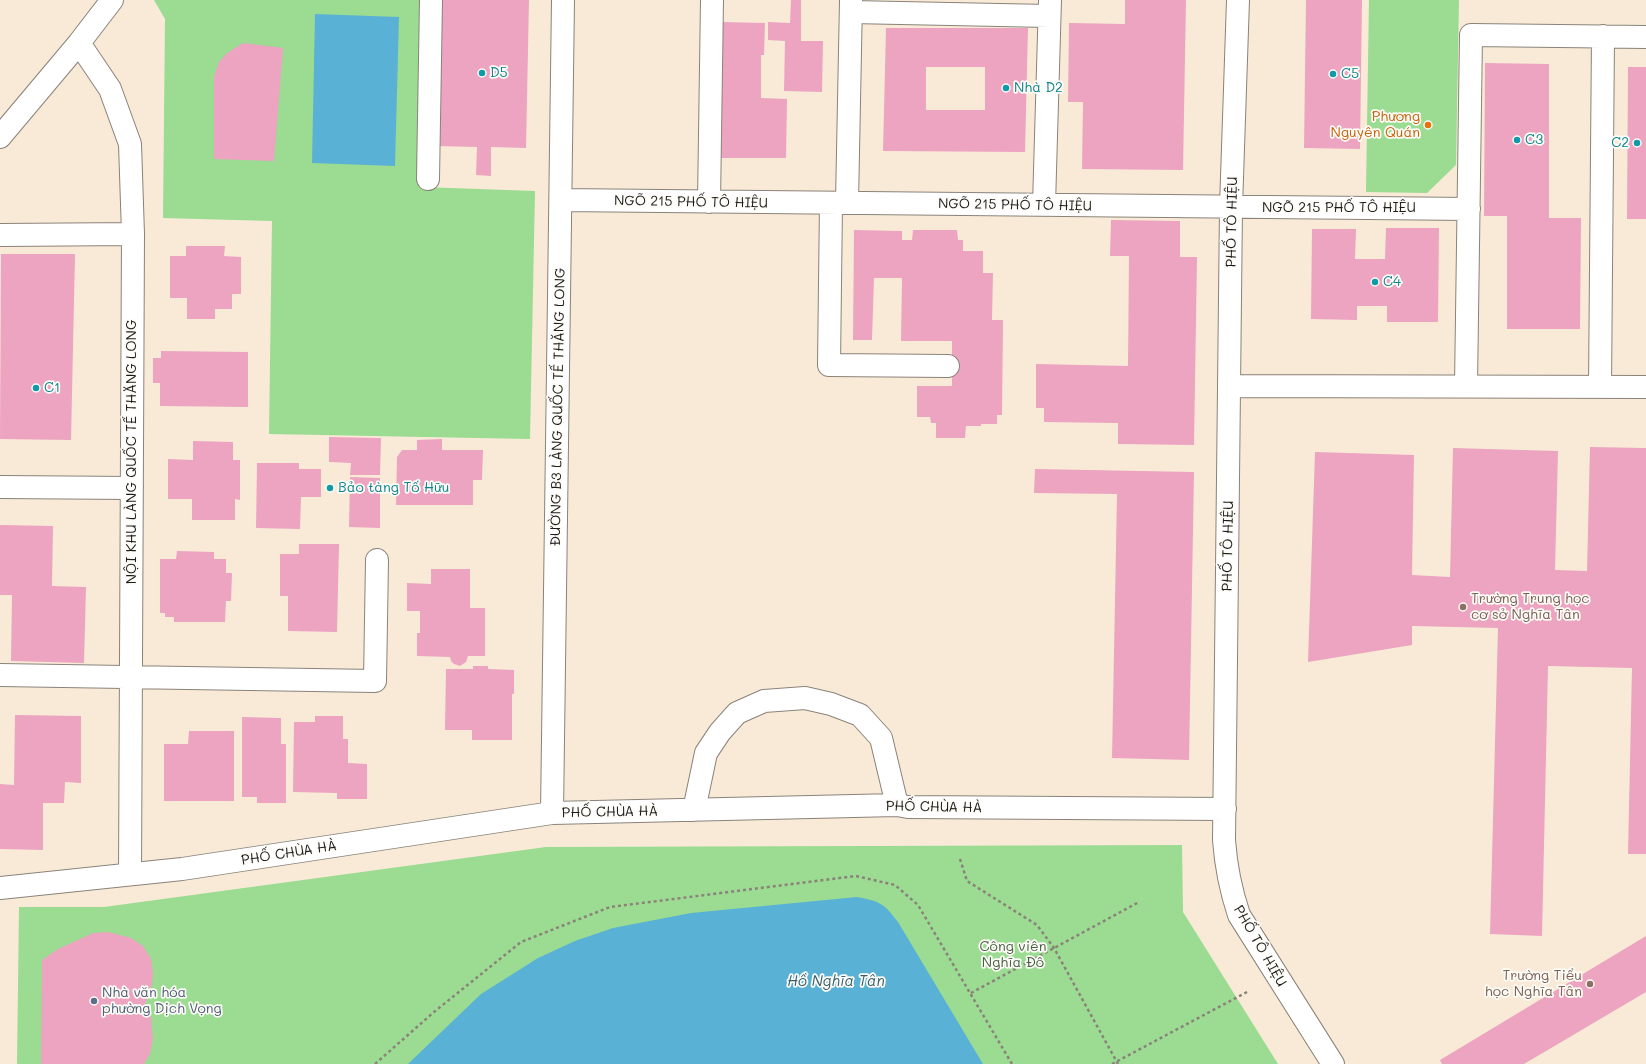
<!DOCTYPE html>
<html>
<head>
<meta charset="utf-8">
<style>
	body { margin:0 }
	canvas { display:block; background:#f8ead7 }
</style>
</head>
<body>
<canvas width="1646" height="1064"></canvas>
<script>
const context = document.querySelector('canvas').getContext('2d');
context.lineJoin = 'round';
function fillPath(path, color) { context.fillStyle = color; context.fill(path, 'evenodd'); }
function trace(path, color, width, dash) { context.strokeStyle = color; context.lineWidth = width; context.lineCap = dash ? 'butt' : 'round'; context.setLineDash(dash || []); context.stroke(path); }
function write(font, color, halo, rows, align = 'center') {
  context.font = font + ' Mali,sans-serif'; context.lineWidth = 3.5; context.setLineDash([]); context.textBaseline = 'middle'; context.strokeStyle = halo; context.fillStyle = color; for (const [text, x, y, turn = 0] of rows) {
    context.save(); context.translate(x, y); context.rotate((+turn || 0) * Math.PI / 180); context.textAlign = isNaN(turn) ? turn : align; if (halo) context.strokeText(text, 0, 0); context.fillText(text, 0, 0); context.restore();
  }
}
fillPath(new Path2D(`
	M154,0H424L422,187L535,191L530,439L269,434L272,221L163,218L165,19Z
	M1369,0H1459L1456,165L1427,193L1366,192Z
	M1182,845L1183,912L1278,1064H17L19,907H104L546,847Z`), '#9bdb92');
fillPath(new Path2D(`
	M315,14L399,17L395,166L312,163Z
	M857,897C879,901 884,903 898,922L983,1064H408L481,994L538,958L575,941L613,928L691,913Z`), '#59b2d6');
fillPath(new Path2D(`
	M437,0H529L526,148L491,147V176L476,175L477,147L435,146Z
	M791,0H801V41H823L822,92L784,91L785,41L768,40V22L790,23Z
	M1125,0H1186L1183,170L1082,169L1083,102H1068L1069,23L1125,24Z
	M1306,0H1362L1360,149L1304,148Z
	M722,22L765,23L764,55H761V98L787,99L786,158H720Z
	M886,28H1028L1025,152L883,151ZM926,67H985V110H926Z
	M243,43L283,48L274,161L214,159V77L219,62L227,53Z
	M1485,63L1549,64V218H1581L1580,329H1507V216H1484Z
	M1628,67H1646V219H1627Z
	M1111,220L1180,221V257H1197L1194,445L1118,444V423L1044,422V408H1036V364L1128,366L1129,256H1110Z
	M1386,228H1439L1438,322H1387V306H1357V320L1311,319L1312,229H1356L1355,259H1385Z
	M854,230L902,231V240H912L913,230H957L958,240H963V251H983V273H993L992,320H1003L1002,415H997V424H981V426H966L965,438H936V423H931L930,417H917V386H952V341H901L902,278H874L872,340H853Z
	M186,246H225L224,256L241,257V294H232V309H215V319H187V298H170V256H186Z
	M1,254H75L71,440L0,439Z
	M161,351L248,352V407L160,406V383H153V358H161Z
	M329,437L381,438L380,475H350L351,463L329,462Z
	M442,439V450H483L482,480H473V505H396L397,457L402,450H417V440Z
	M193,441L233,442V460H240V500L235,499V520H192V499H168V459L193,460Z
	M1590,447L1646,448V854H1628L1632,668L1548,666L1542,936L1490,934L1498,628L1412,626V645L1308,662L1315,452L1414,455L1412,575L1450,577L1453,448L1558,451L1555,570L1587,571Z
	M257,463H299V469H321V497H301L300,529L256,528Z
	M1035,469L1194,472L1189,760L1112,758L1117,494L1034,493Z
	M350,477L380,478V528L349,527Z
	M0,525L53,526L52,586L86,587L84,663L11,661L12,595H0Z
	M299,544H339L337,632L288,631V596H280V554H299Z
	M177,551L214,552V559H226V573H232L231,601H226L225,622H174V617H165V613H160V559H176Z
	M431,569H470V608H485V656H468L466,662L460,666L454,664L451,661L450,657L417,656V633H420V611H407V583L431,584Z
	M473,666H488V669L514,670V694H512V740H472V730H445L446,669H473Z
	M15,715L81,716V783L65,782L64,803H43V850L0,849V784L14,785Z
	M315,716H343V739H348V763L367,764V799H337V793L293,792L294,722H315Z
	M242,717L281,718V744H286V803H257V797H242Z
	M189,731H234V801H164V744H188Z
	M108,932L131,938L143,946L151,959L153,973L152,984L145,1005L151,1016L152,1031L153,1039L150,1054L144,1064H41L42,960L58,949L80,939L93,933Z
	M1646,936V992L1524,1064H1442L1440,1060Z`), '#eda4c1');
const minor = new Path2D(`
	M1238,0L1231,207L1224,840C1226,868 1230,888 1239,915L1333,1064
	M851,12L1049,16
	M79,43L110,89L130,144L133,234L130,874
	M0,137L79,43L112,0
	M428,179L431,0
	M561,200L1469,209
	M709,202L712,0
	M831,203L829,365L948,366
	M847,203L851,0
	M1044,205L1050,0
	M0,235L133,234
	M1230,386L1646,387
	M1466,386L1471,35L1646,37
	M1600,387L1603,36
	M0,487L132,488
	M0,675L375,681L377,560
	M694,810L706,753L720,732L737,713L764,701L805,698L831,704L860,715L881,738L897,805
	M552,813L563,0
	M0,888L182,869L552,813L897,805L908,807L1225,809`);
trace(minor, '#8a837a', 24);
trace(new Path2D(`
	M960,859L967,881L1037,925L1054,948L1118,1064
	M971,993L1139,902
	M375,1064L434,1012L521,942L610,907L856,876L895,885L918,905L1012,1064
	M1112,1064L1247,992`), '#8a837a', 2.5, [3, 3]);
trace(minor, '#fff', 22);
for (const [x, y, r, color] of [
	[482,73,4,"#0f9aa8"],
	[1333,74,4,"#0f9aa8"],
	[1006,88,4,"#0f9aa8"],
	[1428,125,4,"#e8710a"],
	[1517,140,4,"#0f9aa8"],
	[1637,143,4,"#0f9aa8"],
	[1375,282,4,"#0f9aa8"],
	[36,388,4,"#0f9aa8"],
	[330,488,4,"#0f9aa8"],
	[1463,607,4,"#8d6e63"],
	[1590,984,4,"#8d6e63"],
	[94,1001,4,"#5c6f8a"]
]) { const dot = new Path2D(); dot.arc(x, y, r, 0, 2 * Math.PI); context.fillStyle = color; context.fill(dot); trace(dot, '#fdfcf7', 1.5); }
write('14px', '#0d838f', '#fdfcf7', [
	["D5",490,73],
	["C5",1341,74],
	["Nhà D2",1014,88],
	["C3",1525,140],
	["C2",1629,143,"right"],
	["C4",1383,282],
	["C1",44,388],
	["Bảo tàng Tố Hữu",338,488]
], 'left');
write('14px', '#c56008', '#fdfcf7', [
	["Phương",1420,117],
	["Nguyên Quán",1420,133]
], 'right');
write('14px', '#1c1c1c', '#fdfcf7', [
	["NGÕ 215 PHỐ TÔ HIỆU",691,202,1],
	["NGÕ 215 PHỐ TÔ HIỆU",1015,205,1],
	["NGÕ 215 PHỐ TÔ HIỆU",1339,208],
	["PHỐ TÔ HIỆU",1232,222,-89],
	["ĐƯỜNG B3 LÀNG QUỐC TẾ THĂNG LONG",558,407,-89],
	["NỘI KHU LÀNG QUỐC TẾ THĂNG LONG",132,452,-90],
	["PHỐ TÔ HIỆU",1228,546,-89],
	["PHỐ CHÙA HÀ",934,807,1],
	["PHỐ CHÙA HÀ",610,812,-1],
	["PHỐ CHÙA HÀ",289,853,-9],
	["PHỐ TÔ HIỆU",1260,946,60]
]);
write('14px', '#785e54', '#fdfcf7', [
	["Trường Trung học",1471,599],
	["cơ sở Nghĩa Tân",1471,615],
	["Trường Tiểu",1582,976,"right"],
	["học Nghĩa Tân",1582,992,"right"]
], 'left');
write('14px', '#485f45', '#fdfcf7', [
	["Công viên",1013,947],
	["Nghĩa Đô",1013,963]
]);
write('14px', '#4e5e75', '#fdfcf7', [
	["Nhà văn hóa",102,993],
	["phường Dịch Vọng",102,1009]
], 'left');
write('italic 15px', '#376070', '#fdfcf7', [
	["Hồ Nghĩa Tân",836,981]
]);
</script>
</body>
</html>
